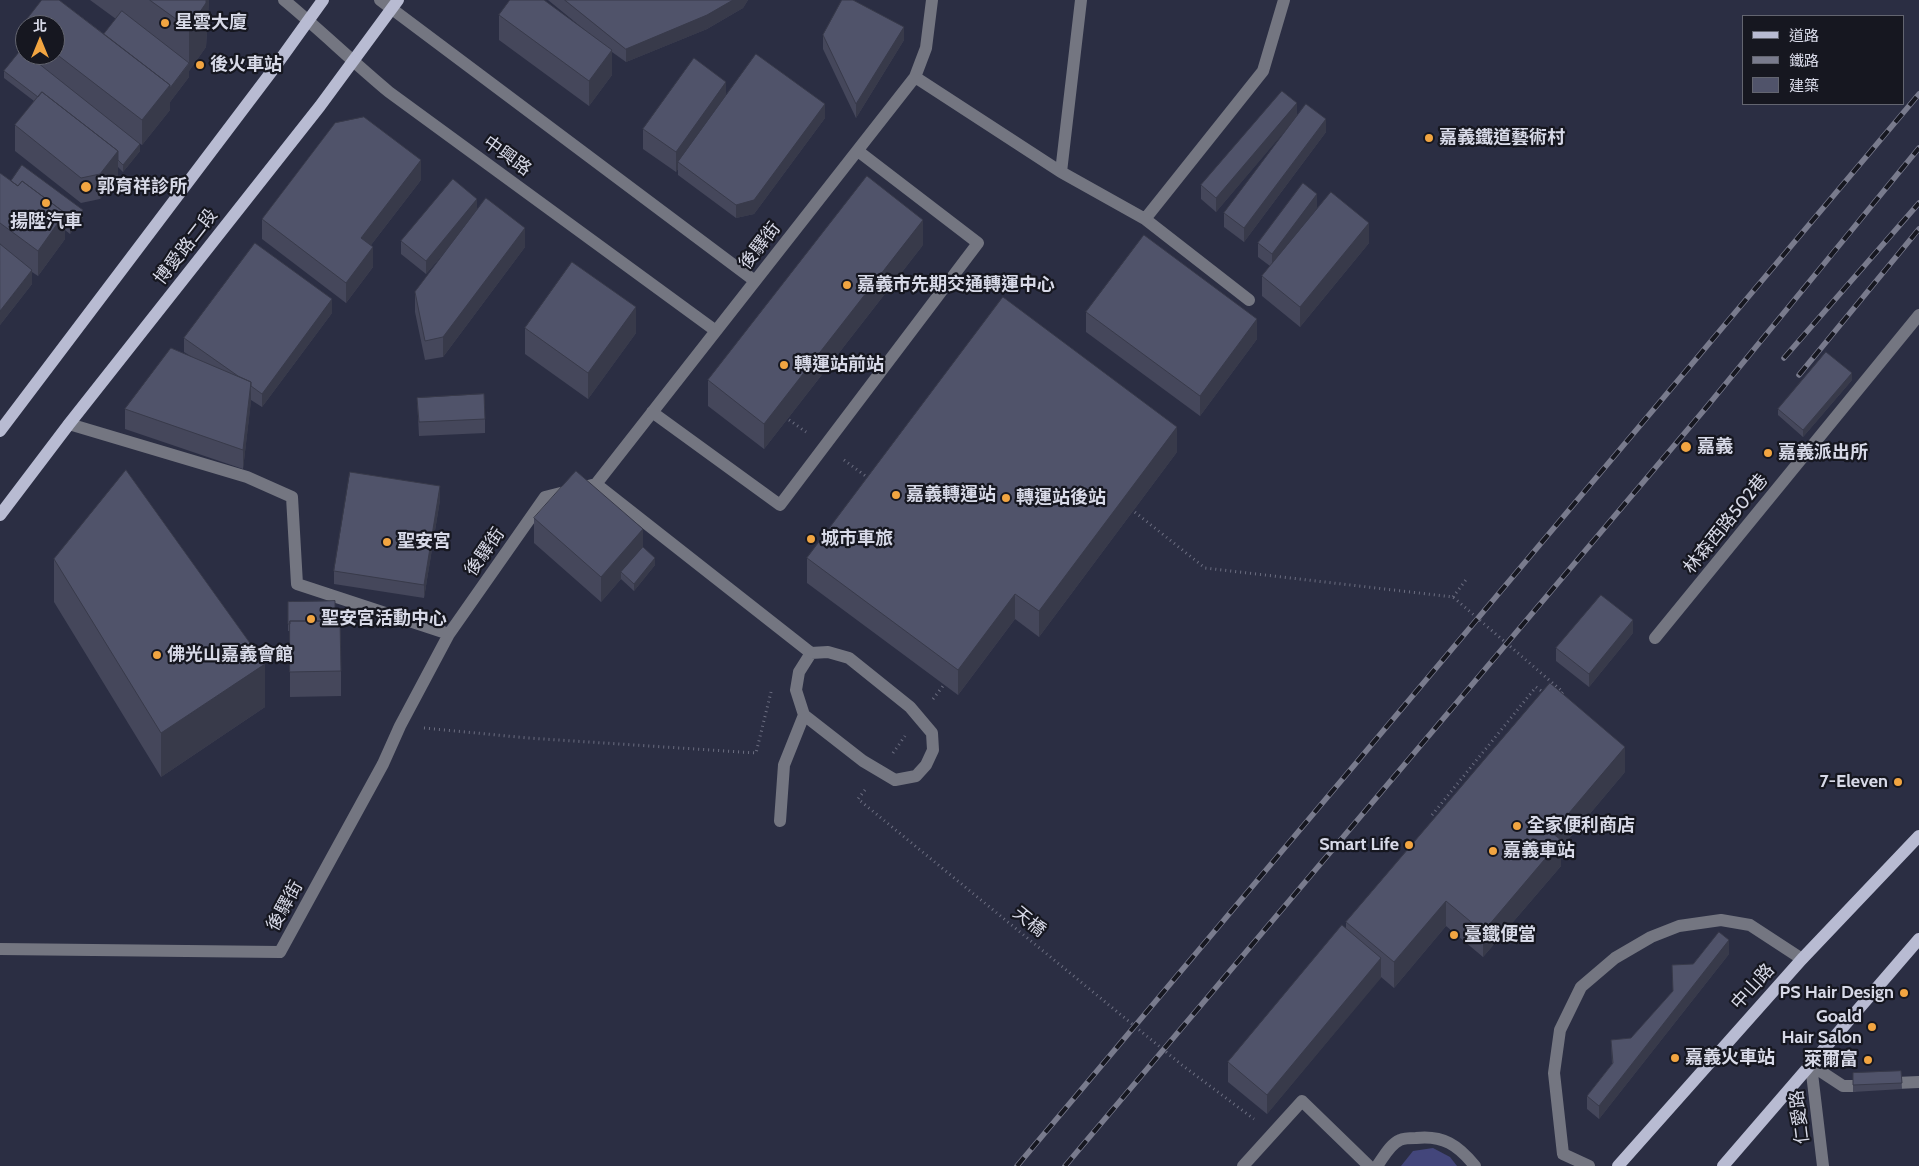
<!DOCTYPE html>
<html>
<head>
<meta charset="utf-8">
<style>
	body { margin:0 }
	#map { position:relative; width:1919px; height:1166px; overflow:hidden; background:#2b2e43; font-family:Cabin,"Noto Sans TC",sans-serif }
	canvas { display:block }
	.legend { position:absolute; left:1742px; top:15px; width:162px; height:90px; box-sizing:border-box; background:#161720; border:1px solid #636570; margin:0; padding:6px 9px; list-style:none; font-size:15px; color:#d7d9e7 }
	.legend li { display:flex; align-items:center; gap:10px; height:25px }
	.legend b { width:25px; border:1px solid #636570 }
	.north { position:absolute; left:15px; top:15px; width:50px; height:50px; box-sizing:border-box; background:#161720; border:1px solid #636570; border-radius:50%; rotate:0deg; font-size:14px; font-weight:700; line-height:20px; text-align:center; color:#d7d9e7 }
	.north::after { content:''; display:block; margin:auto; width:18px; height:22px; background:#f2a541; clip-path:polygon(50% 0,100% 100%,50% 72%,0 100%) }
</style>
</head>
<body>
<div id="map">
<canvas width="1919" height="1166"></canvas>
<ul class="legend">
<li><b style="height:6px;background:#b8bbd2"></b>道路</li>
<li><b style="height:6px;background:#797b8d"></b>鐵路</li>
<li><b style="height:14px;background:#50536a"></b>建築</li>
</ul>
<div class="north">北</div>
</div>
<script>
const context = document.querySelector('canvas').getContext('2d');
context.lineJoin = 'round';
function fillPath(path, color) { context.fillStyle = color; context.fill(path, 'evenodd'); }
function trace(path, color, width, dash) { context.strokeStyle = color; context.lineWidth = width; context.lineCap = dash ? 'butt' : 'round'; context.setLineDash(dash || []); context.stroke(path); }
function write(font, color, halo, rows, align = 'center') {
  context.font = font + ' Cabin,"Noto Sans TC",sans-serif'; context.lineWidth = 4.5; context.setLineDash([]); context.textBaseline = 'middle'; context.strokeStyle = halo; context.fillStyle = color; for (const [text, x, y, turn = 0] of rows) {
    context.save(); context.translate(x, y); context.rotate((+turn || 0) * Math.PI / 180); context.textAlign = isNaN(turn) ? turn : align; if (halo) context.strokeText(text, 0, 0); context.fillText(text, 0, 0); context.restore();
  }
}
fillPath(new Path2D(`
	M1433,1148L1450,1157L1457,1166H1401L1413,1151Z`), '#43467b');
trace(new Path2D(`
	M785,417L806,432
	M844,460L871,480
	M1131,509L1205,568L1453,597L1563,692L1560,695
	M1453,597L1468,577
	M933,699L946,682
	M424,728L528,738L756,753L771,692
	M893,753L905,736
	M865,790L858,799L1182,1065L1254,1119
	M1432,815L1536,687L1544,693`), '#6c6e81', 3, [1, 4]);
trace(new Path2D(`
	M284,0C320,30 353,62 389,92L716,331
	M380,0L755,281
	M915,77L1061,172L1145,219L1249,300
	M1061,172L1081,0
	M1145,219L1263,71L1284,0
	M652,412L780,505L978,243L858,151
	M69,424L247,477L292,497L297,584L449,634
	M596,484L811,653
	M1655,638L1919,315
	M828,652L849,658L910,707L932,733L933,750L926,765L916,776L895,780L863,761L804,715L796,690L799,672L811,653Z
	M780,821L784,765L804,715
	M0,949L280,952L383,764L400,726L449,634L545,497L596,484L915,77L926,48L932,0
	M1811,1065L1823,1166
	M1811,1065L1843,1086H1853
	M1896,1083L1919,1082
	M1243,1166L1302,1101L1369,1166
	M1377,1166C1383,1158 1390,1144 1400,1140C1404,1138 1411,1138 1416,1138C1443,1135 1458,1145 1475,1166
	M1589,1166L1563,1154L1554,1073L1560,1030L1581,987L1615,958L1651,937L1679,926L1721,920L1750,925L1802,959`), '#747681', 12);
trace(new Path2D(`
	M0,431L272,71L323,0
	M0,515L69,424L320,106L398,0
	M1618,1166L1802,959L1919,836
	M1723,1166L1919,939`), '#b8bbd2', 12);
const rail = new Path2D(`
	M1784,358L1919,203
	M1799,375L1919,229
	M1017,1166L1919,94
	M1065,1166L1705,409L1919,148`);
trace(rail, '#797b8d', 5.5);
trace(rail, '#161720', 4, [11]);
fillPath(new Path2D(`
	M42,0H59L104,34L116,19L90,0H209L206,47L189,71V77L170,102V110L142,145L139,143L140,144V151L123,172L118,167V176L100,199L81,203L15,151V125L34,101L4,78V71L21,50V27ZM25,25H55V55H25Z
	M548,0H748L743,8L707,29L626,62L612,52V75L589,106L499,40V15L586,31Z
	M823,35L904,40L856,118L823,49Z
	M726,95L825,118L754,214L736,218L678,175V169L676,172L643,149V129Z
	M1297,116L1326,132L1244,242L1224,227V213L1293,121L1216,212L1201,199V185Z
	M0,173L11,181L83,217L70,234L65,230V239L38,276L32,272V284L0,325Z
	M421,180L371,245L373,267L346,303L262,239V219Z
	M1317,208L1305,224L1369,243L1300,327L1262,296V276L1270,266L1258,257V243Z
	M477,210L525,247L443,357L425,360L415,312V292L448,248L426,274L401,254V241Z
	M923,245L764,449L708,406V380Z
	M1086,312L1257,339L1200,416L1086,332Z
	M332,313L262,407L251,400L243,469L125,429V409L192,357L184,352V338Z
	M525,328L636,333L588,399L525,354Z
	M1852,380L1803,437L1778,415V409Z
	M417,398L485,419V433L419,436Z
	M1177,452L1039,637L1015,619L958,695L807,583V558Z
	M440,500L424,598L334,584V571Z
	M534,518L643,547L655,565L634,591L621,579L601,602L534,543Z
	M54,559L265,707L161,777L54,602Z
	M288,602L335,621L341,671V696L290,697V631H288Z
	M1633,633L1589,687L1556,661V648Z
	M1625,772L1561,848V866L1483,957L1446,926L1394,988L1381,977L1267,1114L1228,1082V1062L1346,929V922Z
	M1729,954L1599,1119L1587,1109V1096L1612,1064L1611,1040L1631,1038L1673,991L1693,964Z
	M1901,1071L1902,1089L1853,1092V1073Z`), '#45475b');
fillPath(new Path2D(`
	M206,0H209L206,47L189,71V77L170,102V88L189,64V28Z
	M733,0H748L743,8L707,29L626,62V49Z
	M904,27V40L856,118V104Z
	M612,50V75L589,106V81Z
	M726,82V101L678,162V169L676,172V152Z
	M170,85V110L142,145V120Z
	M1297,103V117L1216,212V198Z
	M825,104V118L754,214L736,218V205Z
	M1326,119V132L1244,242V228Z
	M140,144V151L123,172V165Z
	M118,151V176L100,199V174Z
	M421,160V180L361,258V238Z
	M1317,194V208L1272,268V254Z
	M477,199V213L426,274V261Z
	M83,210V217L70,234V227Z
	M65,213V239L38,276V251Z
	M923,220V245L764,449V424Z
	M1369,223V243L1300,327V307Z
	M525,228V247L443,357V337Z
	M373,247V267L346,303V283Z
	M32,270V284L0,325V311Z
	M332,299V313L262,407V394Z
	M636,307V333L588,399V373Z
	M1257,319V339L1200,416V396Z
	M1852,373V380L1803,437V430Z
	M251,382V402L243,469V450Z
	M1177,427V452L1039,637V611Z
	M440,486V500L424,598V585Z
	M643,529V554L621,572V579L601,602V577Z
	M655,558V565L634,591V584Z
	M1015,594V619L958,695V670Z
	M1633,620V633L1589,687V674Z
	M265,664V707L161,777V733Z
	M1625,747V772L1561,848V866L1483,957V932L1552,833Z
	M1446,901V926L1394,988V962Z
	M1729,940V954L1599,1119V1106Z
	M1381,958V978L1267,1114V1095Z`), '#383a4a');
const building = new Path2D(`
	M42,0H59L170,85L142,120L55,53V25H25V30L21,27Z
	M150,0H206V3L189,28Z
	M510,0H544L612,50L589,81L499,15Z
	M565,0H733L707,15L626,49Z
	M842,0H853L904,27L856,104L823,35Z
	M122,11L189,63L170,88V85L104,34Z
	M21,50L25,53V55H28L140,144L123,165L118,160V151L42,92L38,97L4,71Z
	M756,54L825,104L754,200L736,205L678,162Z
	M694,58L726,82L676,152L643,129Z
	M1282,91L1297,103L1216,198L1201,185Z
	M42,92L118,151L100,174L81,178L15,125Z
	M1306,104L1326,119L1244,228L1224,213Z
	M364,117L421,160L361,238L373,247L346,283L262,219L335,123Z
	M22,165L83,210L70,227L65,223V213L22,181L18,186L11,181Z
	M0,173L18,186L22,181L65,213L38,251L0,223Z
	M867,176L923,220L764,424L708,380Z
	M453,179L477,199L426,261L401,241Z
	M1303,183L1317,194L1272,254L1258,243Z
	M1331,192L1369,223L1300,307L1262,276Z
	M486,198L525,228L443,337L425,341L415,292Z
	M1144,235L1257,319L1200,396L1086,312Z
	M255,243L332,299L262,394L251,386V382L238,376L184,338Z
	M0,244L32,270L0,311Z
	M572,262L636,307L588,373L525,328Z
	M1003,297L1177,427L1039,611L1015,594L958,670L807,558Z
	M171,348L251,382L243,450L125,409Z
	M1826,352L1852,373L1803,430L1778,409Z
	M484,394L485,419L419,422L417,398Z
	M126,470L265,664L161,733L54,559Z
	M576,471L643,529L601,577L534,518Z
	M350,472L440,486L424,585L334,571Z
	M643,547L655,558L634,584L621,572Z
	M1601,595L1633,620L1589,674L1556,648Z
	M335,601V621H290V624H288V602Z
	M290,621H340L341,671L290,672Z
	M1550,683L1625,747L1552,833L1561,840L1483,932L1446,901L1394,962L1346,922Z
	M1342,925L1381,958L1267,1095L1228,1062Z
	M1719,932L1729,940L1599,1106L1587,1096L1613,1063L1611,1040L1631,1038L1673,991L1672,965L1693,964Z
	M1901,1071L1902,1083L1853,1085V1073Z`);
fillPath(building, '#50536a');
trace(building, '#383a4a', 1);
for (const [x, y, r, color] of [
	[165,23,5,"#f2a541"],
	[200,65,5,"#f2a541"],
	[1429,138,5,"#f2a541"],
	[86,187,6,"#f2a541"],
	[46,203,5,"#f2a541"],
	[847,285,5,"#f2a541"],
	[784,365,5,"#f2a541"],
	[1686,447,6,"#f2a541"],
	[1768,453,5,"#f2a541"],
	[896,495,5,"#f2a541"],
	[1006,498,5,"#f2a541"],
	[811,539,5,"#f2a541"],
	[387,542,5,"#f2a541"],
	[311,619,5,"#f2a541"],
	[157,655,5,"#f2a541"],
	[1898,782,5,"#f2a541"],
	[1517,826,5,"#f2a541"],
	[1409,845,5,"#f2a541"],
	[1493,851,5,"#f2a541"],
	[1454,935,5,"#f2a541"],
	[1904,993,5,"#f2a541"],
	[1872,1027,5,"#f2a541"],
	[1675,1058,5,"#f2a541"],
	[1868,1060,5,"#f2a541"]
]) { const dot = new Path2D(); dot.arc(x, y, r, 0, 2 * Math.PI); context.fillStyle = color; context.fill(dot); trace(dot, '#161720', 2); }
write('bold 18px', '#d7d9e7', '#161720', [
	["星雲大廈",175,23],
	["後火車站",210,65],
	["嘉義鐵道藝術村",1439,138],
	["郭育祥診所",97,187],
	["揚陞汽車",46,222,"center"],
	["嘉義市先期交通轉運中心",857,285],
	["轉運站前站",794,365],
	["嘉義",1697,447],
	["嘉義派出所",1778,453],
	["嘉義轉運站",906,495],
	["轉運站後站",1016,498],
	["城市車旅",821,539],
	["聖安宮",397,542],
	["聖安宮活動中心",321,619],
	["佛光山嘉義會館",167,655],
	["7-Eleven",1888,782,"right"],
	["全家便利商店",1527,826],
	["Smart Life",1399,845,"right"],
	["嘉義車站",1503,851],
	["臺鐵便當",1464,935],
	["PS Hair Design",1894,993,"right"],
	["Goald",1862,1017,"right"],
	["Hair Salon",1862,1038,"right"],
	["嘉義火車站",1685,1058],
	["萊爾富",1858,1060,"right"]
], 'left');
write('18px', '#d7d9e7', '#161720', [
	["中興路",507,156,36],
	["後驛街",760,246,-52],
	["博愛路二段",186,247,-52],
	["林森西路502巷",1726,524,-51],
	["後驛街",485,552,-55],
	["後驛街",285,906,-61],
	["天橋",1029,922,39],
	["中山路",1753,987,-48],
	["仁愛路",1800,1117,-97]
]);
</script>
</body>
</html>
